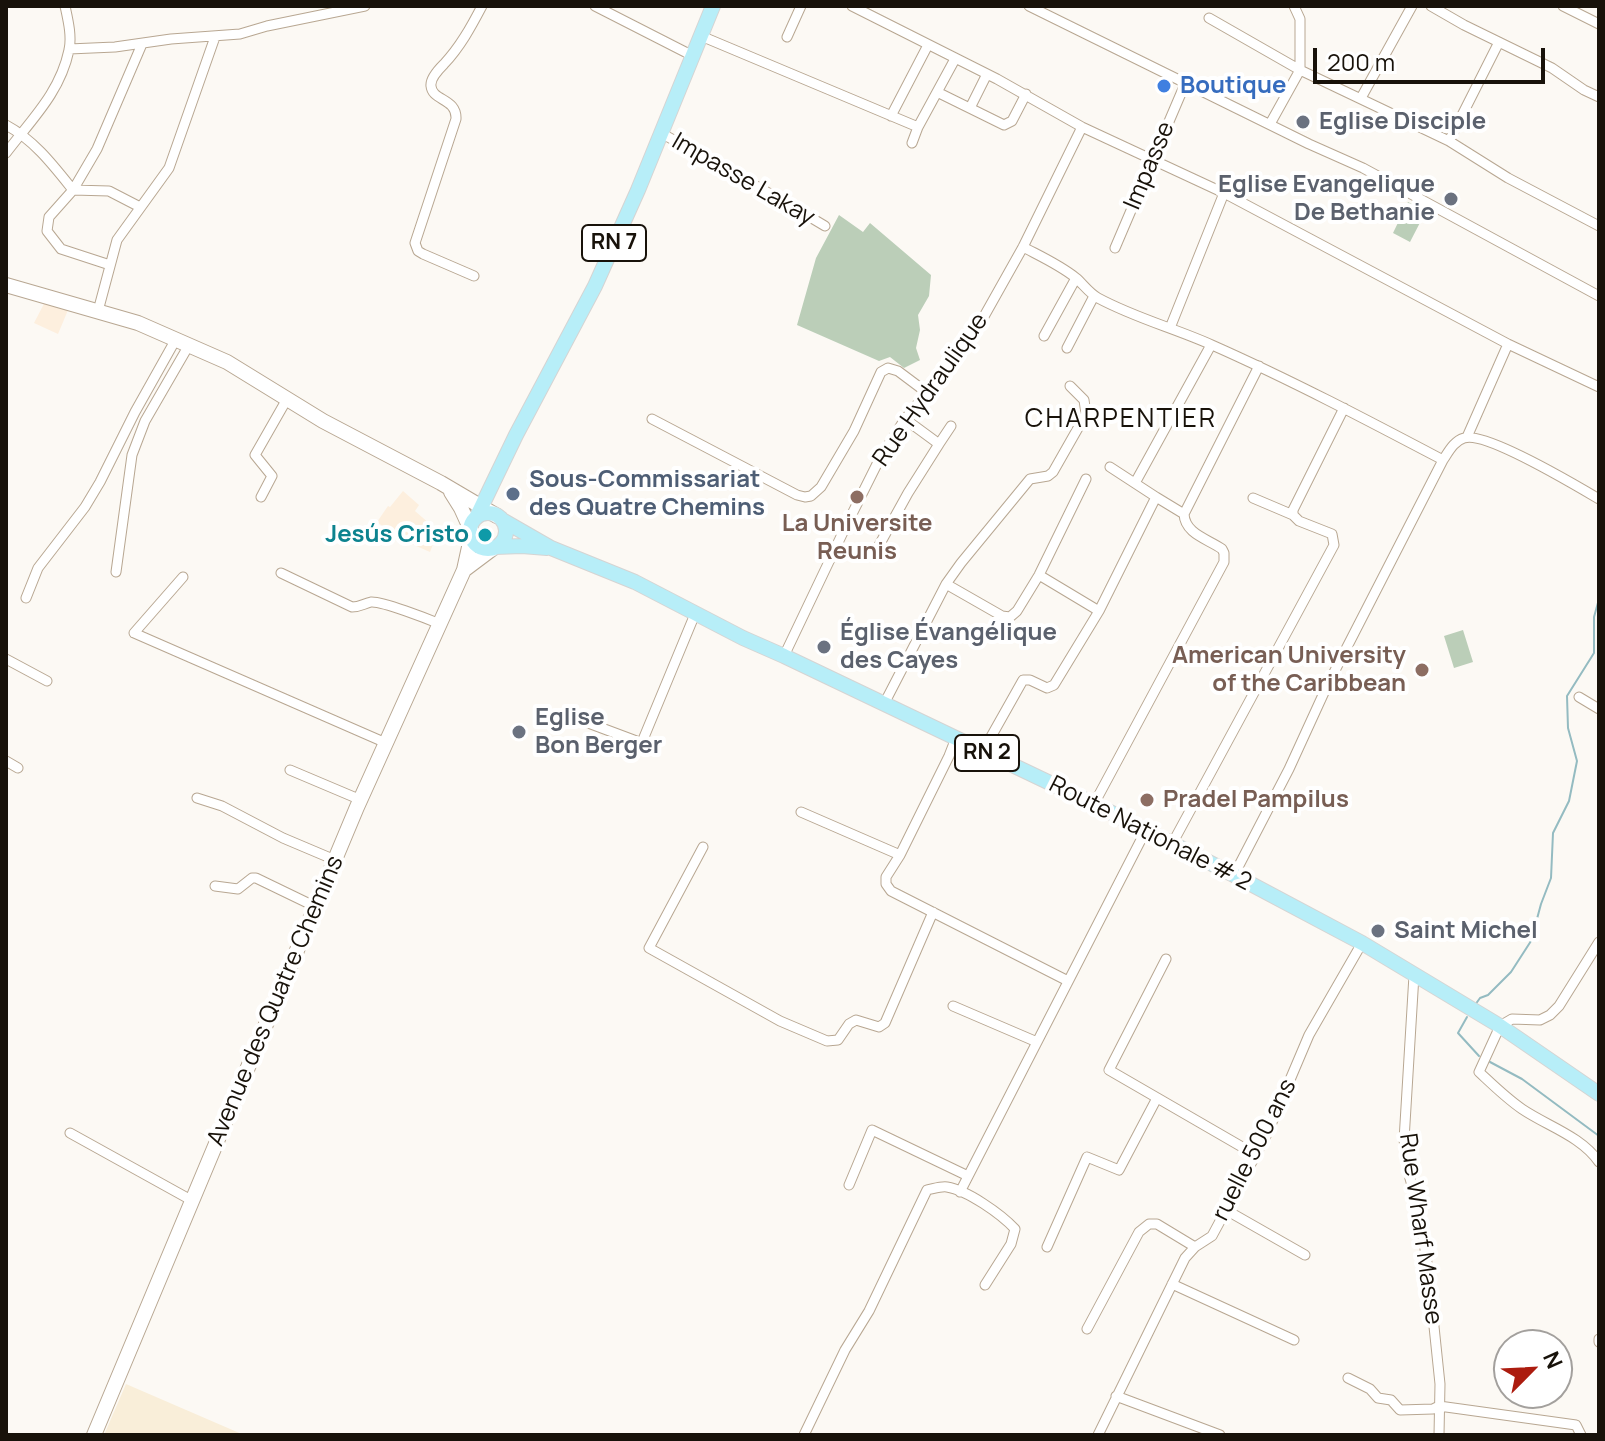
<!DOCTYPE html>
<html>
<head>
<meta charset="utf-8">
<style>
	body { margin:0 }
	#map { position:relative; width:1605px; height:1441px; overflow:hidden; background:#fcf9f4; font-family:Manrope,sans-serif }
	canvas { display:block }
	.frame { position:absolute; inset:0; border:8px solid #18120a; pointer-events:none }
	.north { position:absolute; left:1493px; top:1329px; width:80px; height:80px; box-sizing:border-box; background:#fff; border:2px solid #a3a09d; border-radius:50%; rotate:66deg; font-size:22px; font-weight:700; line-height:32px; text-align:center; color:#18120a }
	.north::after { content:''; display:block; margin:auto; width:28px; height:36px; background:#ac1c0f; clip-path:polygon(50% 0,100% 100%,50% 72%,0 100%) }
	.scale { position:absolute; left:1313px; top:48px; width:232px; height:36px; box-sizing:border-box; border:4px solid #18120a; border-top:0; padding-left:10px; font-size:24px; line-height:28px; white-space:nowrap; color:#18120a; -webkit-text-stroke:6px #fff; paint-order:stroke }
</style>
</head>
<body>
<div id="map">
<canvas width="1605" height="1441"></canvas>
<div class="frame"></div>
<div class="north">N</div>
<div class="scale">200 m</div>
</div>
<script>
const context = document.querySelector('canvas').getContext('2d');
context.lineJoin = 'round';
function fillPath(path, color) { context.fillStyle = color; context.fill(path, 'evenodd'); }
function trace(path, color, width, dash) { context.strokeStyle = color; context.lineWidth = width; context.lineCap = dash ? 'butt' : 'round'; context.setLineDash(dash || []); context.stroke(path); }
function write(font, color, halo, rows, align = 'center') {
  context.font = font + ' Manrope,sans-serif'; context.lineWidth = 8; context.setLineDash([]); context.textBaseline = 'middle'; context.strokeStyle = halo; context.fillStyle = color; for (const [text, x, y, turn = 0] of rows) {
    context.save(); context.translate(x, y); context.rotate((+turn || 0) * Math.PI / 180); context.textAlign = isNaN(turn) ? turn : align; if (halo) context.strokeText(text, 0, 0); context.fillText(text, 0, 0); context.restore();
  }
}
fillPath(new Path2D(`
	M48,296L71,303L58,334L34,323Z
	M403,491L419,505L415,511L438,531L430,552L400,539L377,522L388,506L390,507Z`), '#fdefde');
fillPath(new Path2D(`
	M126,1384L244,1435H104Z`), '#f9eed9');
fillPath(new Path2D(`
	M1408,202L1426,211L1410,242L1393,233Z
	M839,215L863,232L870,223L931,275L929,296L918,315L920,330L916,348L920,360L904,368L890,357L879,361L797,325L816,258Z
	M1463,630L1473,662L1454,668L1444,636Z`), '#bbceb8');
trace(new Path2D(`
	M1475,1005L1480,998L1488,995L1511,972L1531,941L1541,904L1551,878L1553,833L1569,801L1577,761L1568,728L1567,696L1594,653V617L1599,599
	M1467,1017L1458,1033L1479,1056
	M1490,1062L1522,1079L1599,1136`), '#94bbc1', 2);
const minor = new Path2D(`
	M595,6L693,56
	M852,6L997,79L1082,127L1224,193L1508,344L1599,387
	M1029,6L1309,144L1363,168L1599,296
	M1431,6L1464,25L1552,68L1584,90L1599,97
	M1563,6L1599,24
	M1209,18L1300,70L1449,141L1508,178L1599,226
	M701,36L918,127L955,59
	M787,37L801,6
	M69,49L115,47L171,39L240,34L267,26L365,6
	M937,92L1004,125L1012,121L1026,94
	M1361,98L1412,6
	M970,108L987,74
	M891,116L928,45
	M1270,124L1300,70V19L1294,6
	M6,125C34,140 53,165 73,190
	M661,133L783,201L825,226
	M1449,141L1499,42
	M912,143L918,127
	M6,153C31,120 60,93 69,50C72,36 68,20 65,6
	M73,190L109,191L140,207
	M1023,247C1040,256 1060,265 1076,278C1083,284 1089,293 1098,298C1135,318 1174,328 1212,345C1291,380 1367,420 1443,460
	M1115,248L1185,84
	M110,265L61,249L47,231L49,217L73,190L97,149L142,44
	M474,276L423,254L418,251L415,243L456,119C457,98 432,101 431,86C430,79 439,69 444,64C460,47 471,27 482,6
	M98,311L117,240L169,168L215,37
	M1170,328L1224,193
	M1044,336L1076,278
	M1067,348L1094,296
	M652,419L797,495L805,497L811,496L821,487L854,431L881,372L888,368L898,371L926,392
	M1467,437L1508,344
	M939,444L951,426
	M1135,483L1211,345
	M261,497L272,476L255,455L287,399
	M1156,497L1184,514
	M1253,498L1293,515
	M877,549L908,493L939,444L905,419
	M116,572L132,455L145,421L189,345
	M281,573L352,607C360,607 363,604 371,602C382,601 428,619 440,624
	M1039,575L1099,611
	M183,577L134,633L386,743
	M946,584L1002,616L1010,617L1017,611L1039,575L1086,479
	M26,598L38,568L85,507L100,482L135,412L176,339
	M784,656L845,528L880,458L905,419L962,350L982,320L1023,247L1082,127
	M6,659L47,681
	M1579,697L1599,709
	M884,704L946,584L961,563L1030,479L1048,476L1053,472L1086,414L1084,400L1070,386
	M575,718L639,742H642L695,614
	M983,751L1023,680H1030L1047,688L1054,685L1099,611L1156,497L1110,467
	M6,761L18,768
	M290,770L361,800
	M197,798L222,806L283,838L335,860
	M1094,804L1224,562V553L1222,549C1208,539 1185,534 1184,514L1259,366
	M801,812L900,855L886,877V884L891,891L1068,981
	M1172,844L1334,545L1332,534L1299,521L1293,515V510L1344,408
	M703,847L649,948L780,1021L827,1041L838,1040L849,1024L856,1020L879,1027L885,1023L933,912
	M900,855L949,756L956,738
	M1234,875L1289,769L1327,686L1443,460C1449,451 1454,441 1464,438C1485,431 1577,486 1599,499
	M215,886L238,889L252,878H256L316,907
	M1599,942L1559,1006L1550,1015L1540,1020L1512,1019L1500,1026L1479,1072C1493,1085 1506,1098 1522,1109C1547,1126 1581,1136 1599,1162
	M1166,959L1109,1070L1256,1155
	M1414,975L1404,1140L1409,1175L1419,1210L1428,1269L1440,1384L1439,1435
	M953,1006L1037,1042
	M70,1133L191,1200
	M849,1185L872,1130L968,1176
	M960,1192L1146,830
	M1226,1210L1305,1255
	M1047,1247L1087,1157L1119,1170L1157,1098
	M1172,1284L1294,1340
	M1087,1329L1139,1232L1149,1224H1157L1195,1247
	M1599,1339V1342
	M1348,1378L1370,1389L1378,1398L1391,1400L1400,1410L1433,1409L1439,1406L1576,1425L1581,1435
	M1116,1396L1220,1435
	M804,1435L845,1350L869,1311L927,1190C933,1189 941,1186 947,1187C967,1190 1001,1214 1015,1229L1011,1244L985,1285
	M1098,1435L1185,1258L1195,1247L1212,1236L1267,1134L1309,1035L1362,943`);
const secondary = new Path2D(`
	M6,285L138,323L227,362L323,421L441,483L497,516
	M451,492L461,508L471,530
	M464,570L492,549
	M94,1435L357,807L464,570L471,538`);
const primary = new Path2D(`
	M470 531a18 18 0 1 1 36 0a18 18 0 1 1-36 0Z
	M476,518L516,435L595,286L638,190L713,6
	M504,521L551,548L635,582L743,638L784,656L1094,804L1234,875L1362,943L1500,1026L1599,1094
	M495,547L522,546L547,548`);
trace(minor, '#b8a792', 11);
trace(secondary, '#b8a792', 16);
trace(primary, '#d5d4d3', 16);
trace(minor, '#fff', 9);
trace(secondary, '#fff', 14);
trace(primary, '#b7eef8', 14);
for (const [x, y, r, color] of [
	[1164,86,8,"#3f7fe0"],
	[1303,122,8,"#6b7280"],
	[1451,199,8,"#6b7280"],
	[513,494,8,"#5c6f8a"],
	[857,497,8,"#8d6e63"],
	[485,535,8,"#0f9aa8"],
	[824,647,8,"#6b7280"],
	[1422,670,8,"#8d6e63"],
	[519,732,8,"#6b7280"],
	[1147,800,8,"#8d6e63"],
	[1378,931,8,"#6b7280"]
]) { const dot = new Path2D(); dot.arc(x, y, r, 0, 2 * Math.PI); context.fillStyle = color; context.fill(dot); trace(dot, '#fff', 3); }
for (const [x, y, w] of [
	[614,243,64],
	[987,753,64]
]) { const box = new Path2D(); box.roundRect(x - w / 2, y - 18, w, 36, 6); context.fillStyle = '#fff'; context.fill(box); trace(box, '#18120a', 2); }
write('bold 22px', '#18120a', null, [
	["RN 7",614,243],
	["RN 2",987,753]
]);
write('bold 24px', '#366cbe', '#fff', [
	["Boutique",1180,86]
], 'left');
write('bold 24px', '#5b616d', '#fff', [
	["Eglise Disciple",1319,122],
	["Eglise Evangelique",1435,185,"right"],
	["De Bethanie",1435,213,"right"],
	["Église Évangélique",840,633],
	["des Cayes",840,661],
	["Eglise",535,718],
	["Bon Berger",535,746],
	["Saint Michel",1394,931]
], 'left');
write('24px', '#18120a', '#fff', [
	["Impasse",1150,166,-67],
	["Impasse Lakay",743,180,30],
	["Rue Hydraulique",931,390,-55],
	["Route Nationale # 2",1150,834,27],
	["Avenue des Quatre Chemins",276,1001,-67],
	["ruelle 500 ans",1255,1150,-63],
	["Rue Wharf Masse",1420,1229,82]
]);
write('bold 24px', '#4e5e75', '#fff', [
	["Sous-Commissariat",529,480],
	["des Quatre Chemins",529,508]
], 'left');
write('bold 24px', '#785e54', '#fff', [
	["La Universite",857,524],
	["Reunis",857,552],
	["American University",1406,656,"right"],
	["of the Caribbean",1406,684,"right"],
	["Pradel Pampilus",1163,800,"left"]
]);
write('bold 24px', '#0d838f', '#fff', [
	["Jesús Cristo",469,535]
], 'right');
context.letterSpacing = '2px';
write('26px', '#18120a', '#fff', [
	["CHARPENTIER",1121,420]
]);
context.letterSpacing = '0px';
</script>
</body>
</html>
